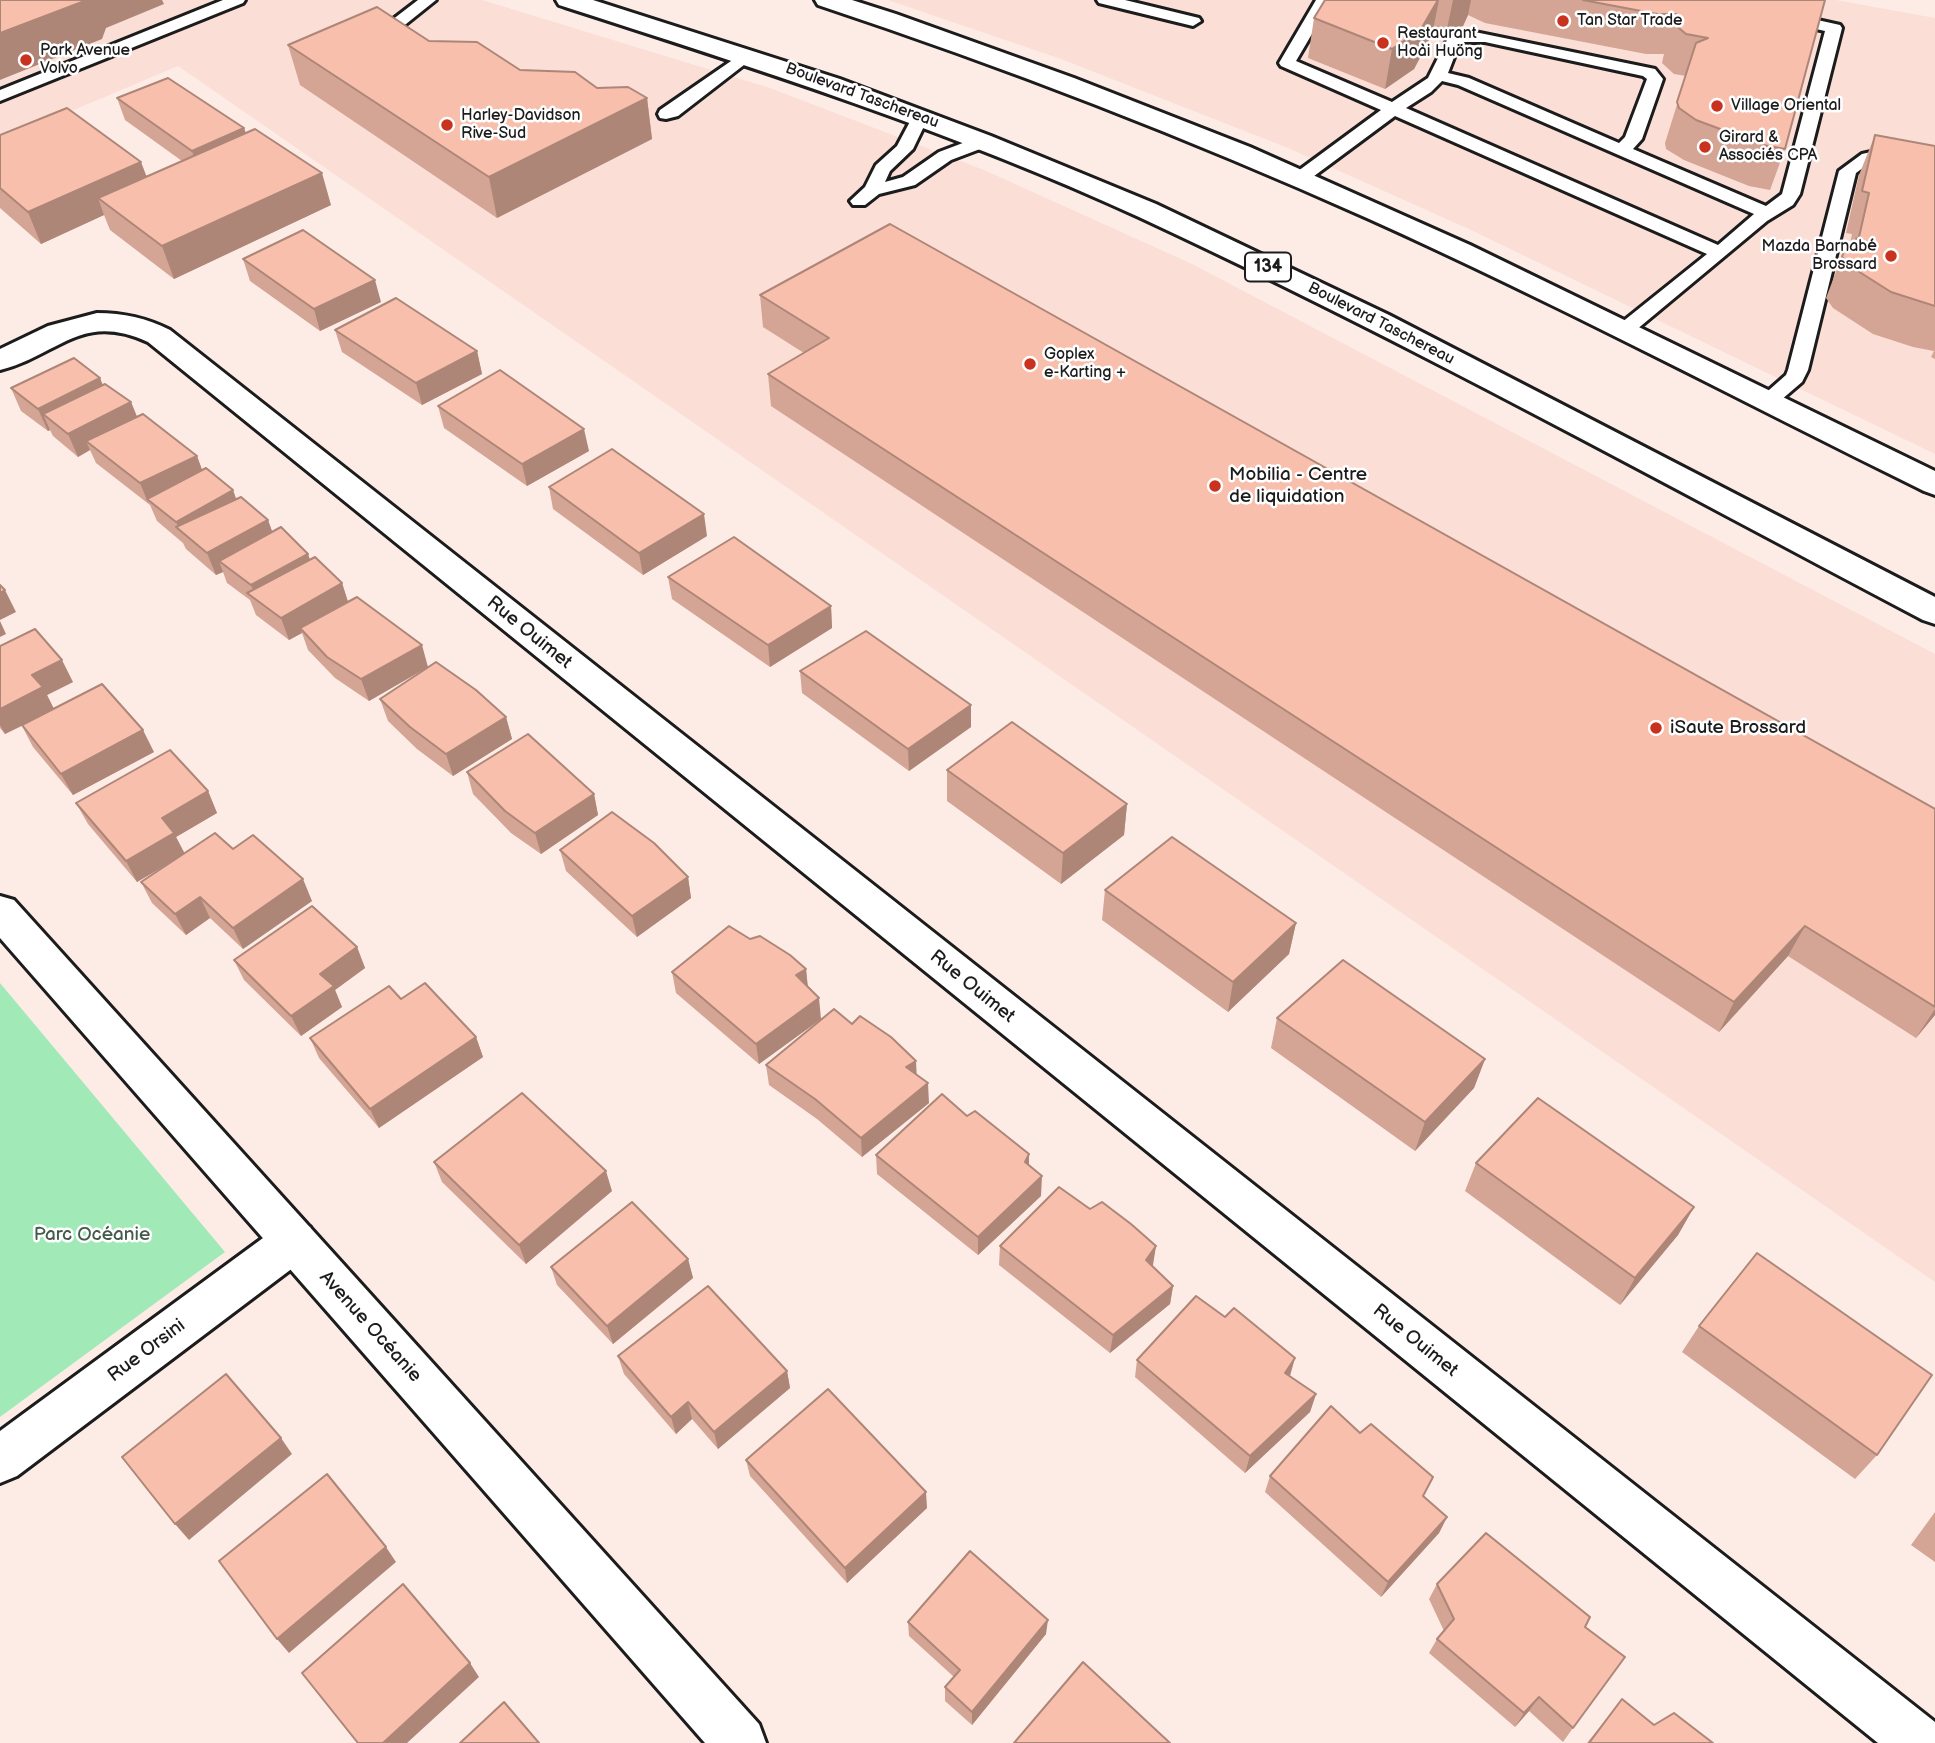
<!DOCTYPE html>
<html>
<head>
<meta charset="utf-8">
<style>
	body { margin:0 }
	canvas { display:block; background:#fdece6 }
</style>
</head>
<body>
<canvas width="1935" height="1743"></canvas>
<script>
const context = document.querySelector('canvas').getContext('2d');
context.lineJoin = 'round';
function fillPath(path, color) { context.fillStyle = color; context.fill(path, 'evenodd'); }
function trace(path, color, width, dash) { context.strokeStyle = color; context.lineWidth = width; context.lineCap = dash ? 'butt' : 'round'; context.setLineDash(dash || []); context.stroke(path); }
function write(font, color, halo, rows, align = 'center') {
  context.font = font + ' "Balsamiq Sans",sans-serif'; context.lineWidth = 5; context.setLineDash([]); context.textBaseline = 'middle'; context.strokeStyle = halo; context.fillStyle = color; for (const [text, x, y, turn = 0] of rows) {
    context.save(); context.translate(x, y); context.rotate((+turn || 0) * Math.PI / 180); context.textAlign = isNaN(turn) ? turn : align; if (halo) context.strokeText(text, 0, 0); context.fillText(text, 0, 0); context.restore();
  }
}
fillPath(new Path2D(`
	M0,0H482L770,88L984,170L1192,264L1935,654V1282L178,66L0,141Z
	M888,0H1836L1935,18V454L1471,230L1288,148L1061,59Z`), '#fbded5');
fillPath(new Path2D(`
	M0,983L225,1252L0,1417Z`), '#a1eab8');
const service = new Path2D(`
	M223,0H245L243,3L0,101V90Z
	M418,0H436L391,36H379L377,33L379,30Z
	M1097,0H1125L1199,18L1201,21L1193,26L1099,3Z
	M1316,0H1332L1296,61L1392,102L1428,78L1448,38L1470,31L1655,69L1663,79L1642,139L1633,149L1766,206L1782,194L1825,31L1780,21L1778,18L1786,13L1840,25L1842,28L1800,194L1793,205L1767,221L1630,335L1623,337L1613,331L1616,327L1707,254L1395,116L1306,182H1294L1291,178L1294,174L1381,110L1281,66L1279,63ZM1464,42H1485L1643,76L1647,79L1625,137L1619,143L1469,78L1448,73L1458,47ZM1442,81L1458,85L1754,214L1718,245L1406,108L1431,92Z
	M747,50L755,55L753,58L678,116L666,119L660,118L658,114L660,110Z
	M920,113L928,118L913,149L890,171L885,182L903,177L939,152L976,138L982,137L991,142L988,146L951,160L915,185L879,194L865,205H853L850,201L865,187L876,165L897,146L914,114Z
	M1889,148L1935,152V162C1906,156 1880,154 1856,173L1808,370L1802,382L1774,406H1760L1757,402L1760,398L1786,375L1788,370L1839,171L1862,154Z`);
const minor = new Path2D(`
	M97,313C124,313 146,318 170,330L1935,1722V1743H1878L148,342C81,311 59,355 0,370V349L48,326Z
	M294,1221L310,1227L316,1241L310,1255L17,1476L0,1483V1431L278,1227Z`);
const tertiary = new Path2D(`
	M0,896L14,900L759,1724L766,1743H705L0,938Z`);
const primary = new Path2D(`
	M556,0H593L840,79L991,136L1156,204L1389,315L1935,597V624L1923,620C1663,483 1406,341 1139,217C952,131 755,68 559,5Z
	M815,0H852L896,14L1074,78L1250,147L1470,245L1935,471V495L1924,491C1739,400 1556,303 1367,218C1188,138 1005,67 818,5Z`);
trace(service, '#1c1c1c', 6);
trace(minor, '#1c1c1c', 6);
trace(tertiary, '#1c1c1c', 6);
trace(primary, '#1c1c1c', 6);
fillPath(service, '#fff');
fillPath(minor, '#fff');
fillPath(tertiary, '#fff');
fillPath(primary, '#fff');
fillPath(new Path2D(`
	M1325,0H1825L1785,149L1770,190L1749,186L1684,160L1666,149L1665,143L1686,76L1674,74L1662,63L1664,54H1646L1485,23L1468,15L1463,26L1447,29L1434,27L1432,35L1414,69L1385,89L1308,58L1314,18Z
	M429,41L520,70L647,98L652,139L497,218L300,85L288,45Z
	M117,98L244,128L246,133L331,205L174,279L110,230L104,215L41,244L0,208V135L147,176L182,161L125,120Z
	M1875,135L1935,146V359L1931,357L1934,351L1913,347L1873,334L1833,308L1826,298L1845,248L1850,244L1852,234L1846,233L1859,175Z
	M243,259L381,302L320,331L250,281Z
	M760,295L1935,809V1015L1916,1038L1788,956L1719,1032L771,406L768,374L804,353L763,327Z
	M335,330L477,351L482,374L422,405L342,352Z
	M100,378L102,385L131,402L137,417L197,456L202,470L233,490L236,499L268,520L272,532L342,583L348,602L428,667L369,701L335,678L308,650L302,633L289,640L256,615L250,600L227,583L223,572L216,575L186,549L183,543L157,521L150,505L96,463L90,450L78,457L53,436L50,430L48,431L21,411L11,388Z
	M438,406L589,451L527,486L444,428Z
	M549,487L707,536L643,575L553,509Z
	M668,577L831,606L832,628L770,667L672,599Z
	M0,646L73,682L47,695L54,709L154,752L73,795L33,747L22,726L5,734L0,728Z
	M800,671L971,705V727L909,771L802,693Z
	M380,699L506,717L512,739L453,776L417,749L388,721Z
	M947,770L1127,804L1124,835L1061,884L947,801Z
	M467,772L594,794L598,815L541,854L511,833L473,794Z
	M208,791L217,813L176,837L184,853L233,849L312,901L243,949L210,918L186,935L152,903L141,882L174,860L137,882L88,824L76,803Z
	M560,850L688,877L691,898L637,937L566,871Z
	M1105,890L1296,923L1289,954L1228,1012L1102,920Z
	M750,939L806,969L808,987L821,1019L759,1064L676,993L672,972Z
	M357,947L365,968L335,990L342,1007L301,1036L244,980L234,960Z
	M401,999L476,1037L483,1057L379,1128L319,1058L310,1038Z
	M1277,1018L1485,1059L1474,1088L1415,1151L1271,1048Z
	M766,1065L917,1075L929,1103L862,1157L817,1119L769,1085Z
	M967,1116L1029,1154V1165L1041,1196L978,1255L877,1174L876,1155Z
	M434,1162L612,1191L526,1264L442,1182Z
	M1476,1163L1694,1207L1678,1235L1620,1305L1465,1191Z
	M1090,1209L1156,1246L1152,1266L1173,1286L1170,1304L1110,1353L999,1265L1000,1246Z
	M688,1259L693,1278L613,1344L557,1285L551,1267Z
	M1225,1317L1290,1377L1316,1394L1310,1412L1245,1473L1135,1377L1137,1360Z
	M1699,1326L1877,1455L1855,1479L1682,1352Z
	M618,1356L787,1371L790,1388L718,1449L692,1419L676,1434L624,1374Z
	M746,1460L927,1508L847,1583L750,1476Z
	M1270,1476L1424,1496L1447,1517L1439,1533L1381,1597L1265,1492Z
	M1935,1512V1562L1911,1545Z
	M1437,1584L1585,1627L1573,1728L1563,1742L1529,1711L1515,1727L1429,1653L1437,1639L1444,1631L1429,1599Z
	M908,1622L1046,1634L972,1725L945,1701V1687L954,1677L909,1636Z
	M1622,1699L1654,1725L1713,1743H1587Z`), '#d4a494');
fillPath(new Path2D(`
	M87,0H162L164,4L106,28L102,39L0,80V33Z
	M1438,0H1439L1432,35L1414,69L1385,89L1392,49Z
	M1453,0H1471L1468,15L1463,26L1447,29Z
	M647,98L652,139L497,218L489,177Z
	M244,128L251,150L199,173L192,151Z
	M141,162L153,193L98,198L104,215L41,244L28,212Z
	M322,173L331,205L174,279L162,246Z
	M375,280L381,302L320,331L314,309Z
	M477,351L482,374L422,405L416,383Z
	M100,378L109,400L43,414L50,430L48,431L38,409Z
	M131,402L140,424L86,441L90,450L78,457L68,434Z
	M584,429L589,451L527,486L522,464Z
	M197,456L205,478L147,499L149,505L140,483Z
	M233,490L241,513L179,529L176,522Z
	M704,514L707,536L643,575L639,553Z
	M268,520L276,542L219,561L223,572L216,575L207,553Z
	M308,554L316,576L257,600L251,585Z
	M342,583L349,605L300,628L302,633L289,640L281,618Z
	M5,590L16,612L0,620V593Z
	M831,606L832,628L770,667L768,645Z
	M0,621L6,634L0,637Z
	M422,645L428,667L369,701L361,679Z
	M62,660L73,682L47,695L54,709L5,734L0,725V709L32,675Z
	M971,705V727L909,771L908,749Z
	M506,717L512,739L453,776L446,754Z
	M143,730L154,752L73,795L61,774Z
	M208,791L217,813L176,837L185,854L137,882L126,861L162,818Z
	M594,794L598,815L541,854L535,833Z
	M1127,804L1124,835L1061,884L1063,853Z
	M688,877L691,898L637,937L632,916Z
	M303,879L312,901L243,949L233,928Z
	M200,897L210,918L186,935L175,914Z
	M1296,923L1289,954L1228,1012L1233,982Z
	M1805,926L1788,956L1719,1032L1734,1002Z
	M357,947L365,968L335,990L342,1007L301,1036L291,1016L320,974Z
	M806,969L808,990L796,975Z
	M819,998L821,1019L759,1064L756,1044Z
	M1935,1009V1015L1916,1038Z
	M476,1037L483,1057L379,1128L370,1109Z
	M1485,1059L1474,1088L1415,1151L1425,1122Z
	M916,1061L917,1081L906,1067Z
	M928,1083L929,1103L862,1157L861,1138Z
	M1029,1154V1173L1025,1162Z
	M606,1171L612,1191L526,1264L519,1245Z
	M1042,1176L1041,1196L978,1255V1237Z
	M1694,1207L1678,1235L1620,1305L1635,1278Z
	M1156,1246L1153,1265L1143,1278L1146,1260Z
	M688,1259L693,1278L613,1344L607,1326Z
	M1173,1286L1170,1304L1110,1353L1113,1335Z
	M1295,1358L1290,1376L1280,1391L1285,1373Z
	M787,1371L790,1388L718,1449L714,1432Z
	M1316,1394L1310,1412L1245,1473L1250,1456Z
	M688,1402L692,1419L676,1434L671,1417Z
	M281,1438L292,1454L189,1540L175,1524Z
	M926,1492L927,1508L847,1583L845,1568Z
	M1447,1517L1439,1533L1381,1597L1388,1582Z
	M386,1547L396,1562L289,1653L277,1639Z
	M1048,1620L1046,1634L972,1725V1712Z
	M470,1663L479,1677L407,1743H383Z
	M1539,1697L1529,1711L1515,1727L1524,1713Z`), '#ad8678');
const building = new Path2D(`
	M0,0H87L0,33Z
	M1325,0H1438L1421,29L1392,49L1314,18Z
	M1583,0H1825L1785,149L1763,145L1696,120L1679,108L1677,102L1696,43L1708,38L1686,34L1673,23L1676,14H1657Z
	M377,7L429,41L477,42L520,70L575,72L597,88L628,87L647,98L489,177L288,45Z
	M168,78L244,128L192,151L117,98Z
	M67,108L141,162L28,212L0,188V135Z
	M255,129L322,173L162,246L98,198Z
	M1875,135L1935,146V306L1891,292L1850,266L1842,257L1845,248L1859,237L1869,193L1862,191Z
	M890,224L1935,809V1007L1805,926L1734,1002L768,374L829,338L760,295Z
	M303,230L375,280L314,309L243,259Z
	M396,298L477,351L416,383L335,330Z
	M74,358L100,378L38,409L11,388Z
	M500,370L584,429L522,464L438,406Z
	M105,384L131,402L68,434L43,414Z
	M143,414L197,456L140,483L86,441Z
	M612,449L704,514L639,553L549,487Z
	M206,468L233,490L176,522L147,499Z
	M241,497L268,520L207,553L176,527Z
	M281,527L308,554L251,585L219,561Z
	M734,537L831,606L768,645L668,577Z
	M315,557L342,583L281,618L247,593Z
	M0,585L5,590L0,593Z
	M357,597L422,645L361,679L327,657L300,628Z
	M35,629L62,660L32,675L43,687L0,709V646Z
	M866,631L971,705L908,749L800,671Z
	M436,662L476,690L506,717L446,754L410,727L380,699Z
	M102,684L143,730L61,774L22,725Z
	M1012,722L1127,804L1063,853L947,770Z
	M528,734L594,794L535,833L505,811L467,772Z
	M170,750L208,791L162,818L174,833L126,861L76,803Z
	M612,812L654,843L688,877L632,916L560,850Z
	M215,833L233,849L253,835L303,879L233,928L200,897L175,914L141,882Z
	M1172,837L1296,923L1233,982L1105,890Z
	M312,906L357,947L320,974L334,986L291,1016L234,960Z
	M729,926L750,939L760,936L790,955L806,969L796,975L819,998L756,1044L672,972Z
	M1343,960L1485,1059L1425,1122L1277,1018Z
	M425,983L476,1037L370,1109L310,1038L389,986L401,999Z
	M834,1009L852,1024L860,1016L891,1037L916,1061L906,1067L928,1083L861,1138L815,1099L766,1065Z
	M522,1093L606,1171L519,1245L434,1162Z
	M942,1094L967,1116L975,1111L1029,1154L1025,1162L1042,1176L978,1237L876,1155Z
	M1538,1098L1694,1207L1635,1278L1476,1163Z
	M1059,1187L1090,1209L1102,1202L1131,1224L1156,1246L1146,1260L1173,1286L1113,1335L1000,1246Z
	M632,1202L688,1259L607,1326L551,1267Z
	M1757,1253L1932,1375L1877,1455L1699,1326Z
	M708,1286L787,1371L714,1432L688,1402L671,1417L618,1356Z
	M1196,1296L1225,1317L1234,1308L1295,1358L1285,1373L1316,1394L1250,1456L1137,1360Z
	M226,1374L281,1438L175,1524L122,1457Z
	M828,1389L926,1492L845,1568L746,1460Z
	M1331,1406L1360,1433L1371,1424L1433,1477L1423,1496L1447,1517L1388,1582L1270,1476Z
	M327,1474L386,1547L277,1639L219,1561Z
	M1486,1533L1590,1617L1585,1627L1625,1657L1573,1728L1539,1697L1524,1713L1437,1639L1454,1619L1437,1584Z
	M970,1551L1048,1620L972,1712L945,1687L960,1670L908,1622Z
	M403,1584L470,1663L383,1743H358L302,1673Z
	M1083,1662L1170,1743H1014Z
	M1622,1699L1654,1725L1674,1713L1713,1743H1589Z
	M504,1702L539,1743H460Z`);
fillPath(building, '#f7bfac');
trace(building, '#ad8678', 2);
for (const [x, y, r, color] of [
	[1563,21,7,"#c8321e"],
	[1383,43,7,"#c8321e"],
	[26,60,7,"#c8321e"],
	[1717,106,7,"#c8321e"],
	[447,125,7,"#c8321e"],
	[1705,147,7,"#c8321e"],
	[1891,256,7,"#c8321e"],
	[1030,364,7,"#c8321e"],
	[1215,486,7,"#c8321e"],
	[1656,728,7,"#c8321e"]
]) { const dot = new Path2D(); dot.arc(x, y, r, 0, 2 * Math.PI); context.fillStyle = color; context.fill(dot); trace(dot, '#fff', 2.5); }
write('16px', '#1c1c1c', '#fff', [
	["Tan Star Trade",1577,21],
	["Restaurant",1397,34],
	["Hoài Huöng",1397,52],
	["Park Avenue",40,51],
	["Volvo",40,69],
	["Village Oriental",1731,106],
	["Harley-Davidson",461,116],
	["Rive-Sud",461,134],
	["Girard &",1719,138],
	["Associés CPA",1719,156],
	["Mazda Barnabé",1877,247,"right"],
	["Brossard",1877,265,"right"],
	["Goplex",1044,355],
	["e-Karting +",1044,373]
], 'left');
write('16px', '#1c1c1c', '#fff', [
	["Boulevard Taschereau",862,96,20],
	["Boulevard Taschereau",1381,324,27]
]);
for (const [x, y, w] of [
	[1268,267,46]
]) { const box = new Path2D(); box.roundRect(x - w / 2, y - 14.5, w, 29, 5); context.fillStyle = '#fff'; context.fill(box); trace(box, '#1c1c1c', 2); }
write('bold 18px', '#1c1c1c', null, [
	["134",1268,267]
]);
write('19px', '#1c1c1c', '#fff', [
	["Mobilia - Centre",1229,475],
	["de liquidation",1229,497],
	["iSaute Brossard",1670,728]
], 'left');
write('19px', '#1c1c1c', '#fff', [
	["Rue Ouimet",529,633,39],
	["Rue Ouimet",972,987,39],
	["Avenue Océanie",370,1327,48],
	["Rue Ouimet",1415,1341,39],
	["Rue Orsini",147,1351,-37]
]);
write('19px', '#445a4b', '#fff', [
	["Parc Océanie",92,1235]
]);
</script>
</body>
</html>
